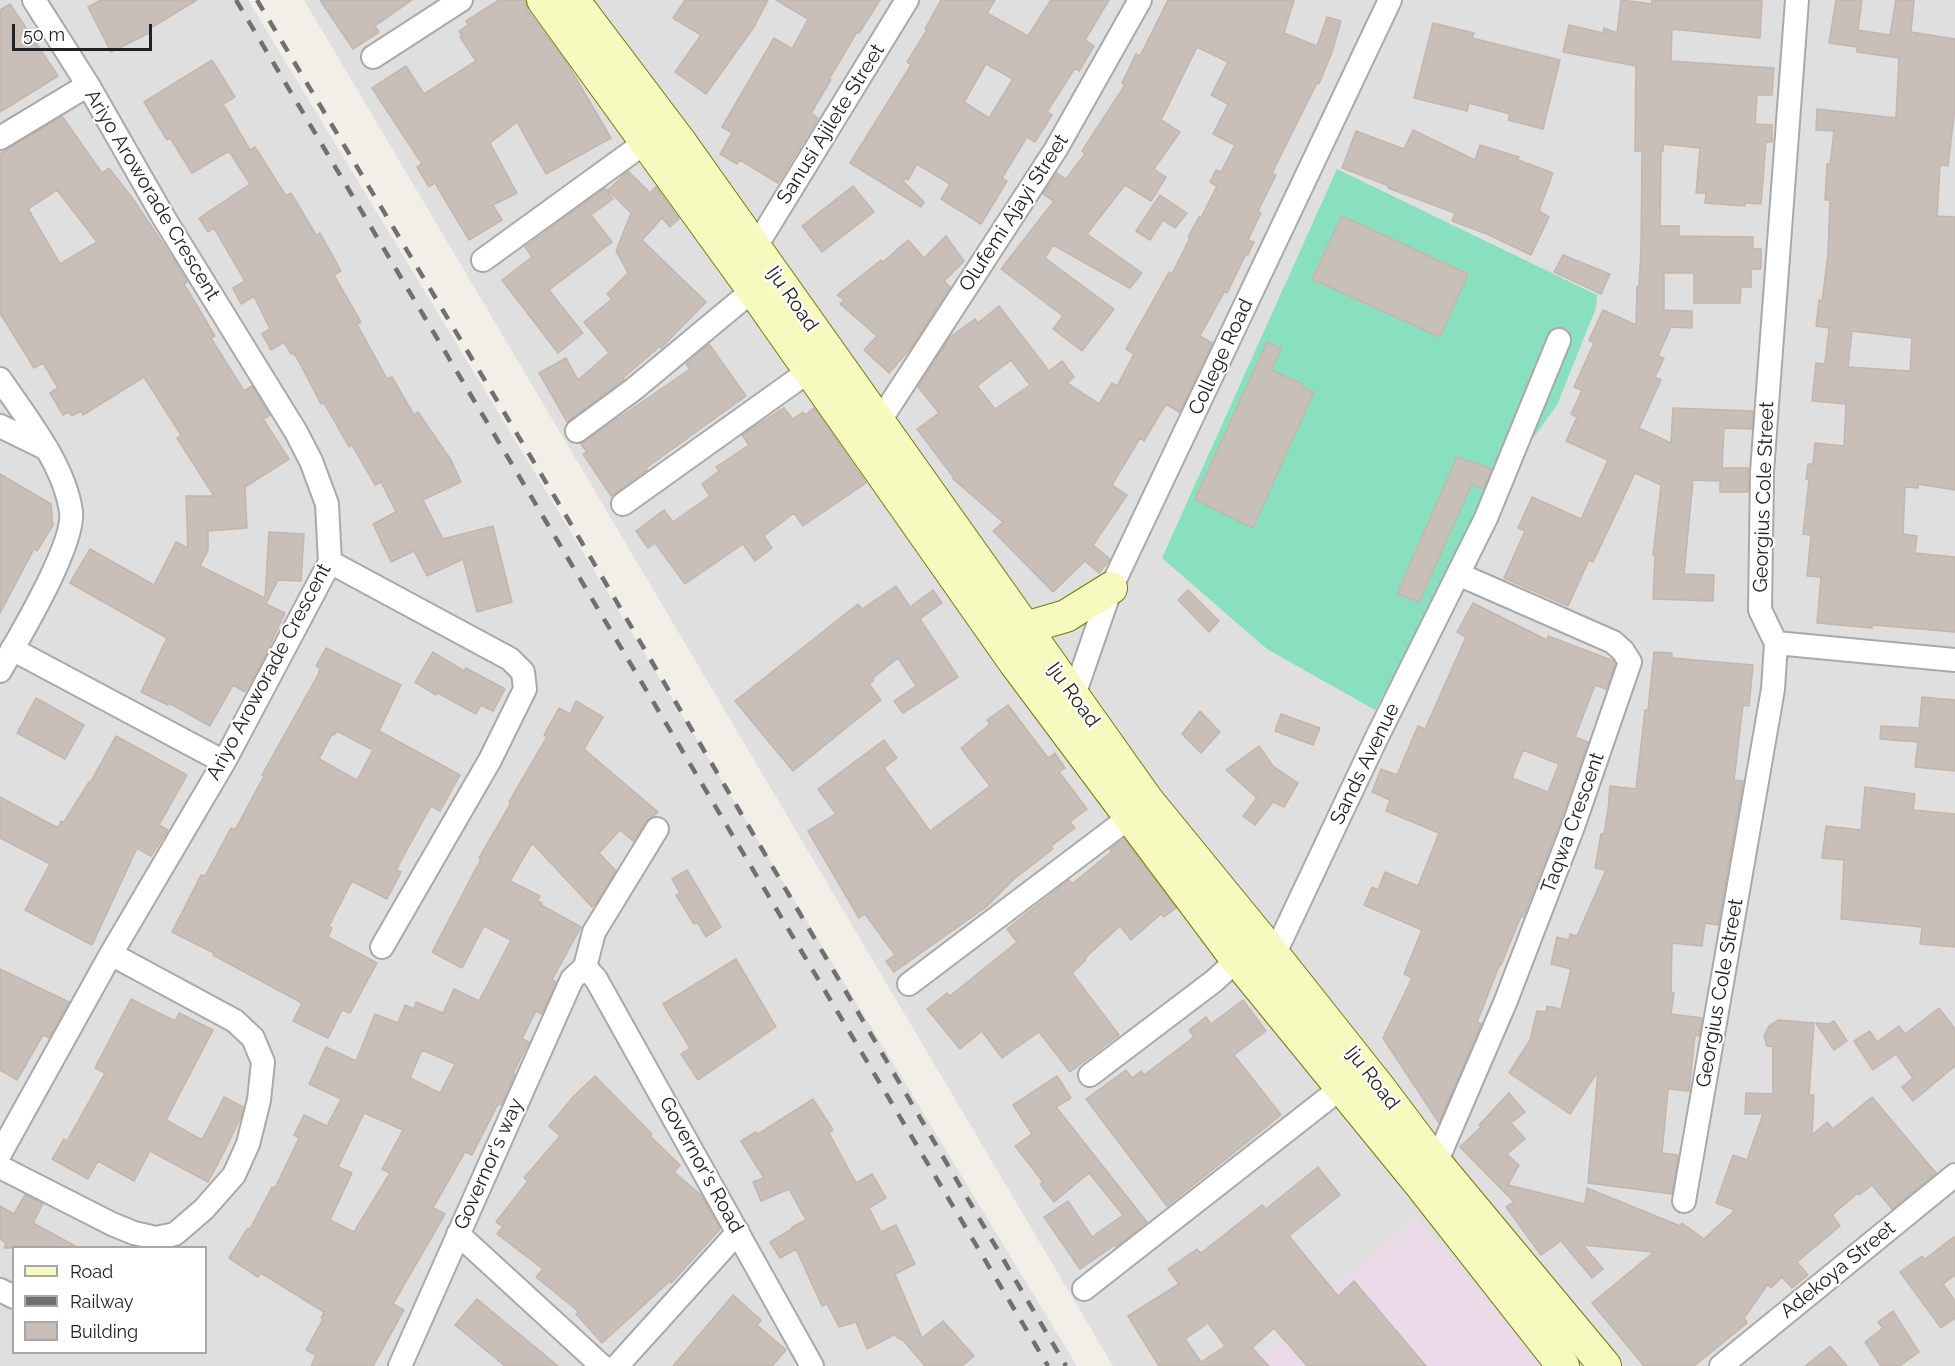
<!DOCTYPE html>
<html>
<head>
<meta charset="utf-8">
<style>
	body { margin:0 }
	#map { position:relative; width:1955px; height:1366px; overflow:hidden; background:#f2efe9; font-family:Raleway,sans-serif }
	canvas { display:block }
	.legend { position:absolute; left:12px; top:1246px; width:195px; height:108px; box-sizing:border-box; background:#fff; border:2px solid #a7a7a7; margin:0; padding:8px 10px; list-style:none; font-size:18px; color:#222 }
	.legend li { display:flex; align-items:center; gap:12px; height:30px }
	.legend b { width:30px; border:2px solid #a7a7a7 }
	.scale { position:absolute; left:12px; top:24px; width:140px; height:27px; box-sizing:border-box; border:3px solid #222; border-top:0; padding-left:8px; font-size:18px; line-height:21px; white-space:nowrap; color:#222; -webkit-text-stroke:4px #fff; paint-order:stroke }
</style>
</head>
<body>
<div id="map">
<canvas width="1955" height="1366"></canvas>
<ul class="legend">
<li><b style="height:8px;background:#f7fabf"></b>Road</li>
<li><b style="height:8px;background:#707070"></b>Railway</li>
<li><b style="height:16px;background:#c7bfb8"></b>Building</li>
</ul>
<div class="scale">50 m</div>
</div>
<script>
const context = document.querySelector('canvas').getContext('2d');
context.lineJoin = 'round';
function fillPath(path, color) { context.fillStyle = color; context.fill(path, 'evenodd'); }
function trace(path, color, width, dash) { context.strokeStyle = color; context.lineWidth = width; context.lineCap = dash ? 'butt' : 'round'; context.setLineDash(dash || []); context.stroke(path); }
function write(font, color, halo, rows, align = 'center') {
  context.font = font + ' Raleway,sans-serif'; context.lineWidth = 4.5; context.setLineDash([]); context.textBaseline = 'middle'; context.strokeStyle = halo; context.fillStyle = color; for (const [text, x, y, turn = 0] of rows) {
    context.save(); context.translate(x, y); context.rotate((+turn || 0) * Math.PI / 180); context.textAlign = isNaN(turn) ? turn : align; if (halo) context.strokeText(text, 0, 0); context.fillText(text, 0, 0); context.restore();
  }
}
fillPath(new Path2D(`
	M0,0H248L1077,1366H0ZM14,1248H206V1352H14Z
	M304,0H1955V1366H1113Z`), '#e0dfdf');
fillPath(new Path2D(`
	M1416,1217L1544,1366H1248Z`), '#ebdbe8');
fillPath(new Path2D(`
	M1337,169L1597,295L1596,308L1557,405L1494,492L1375,710L1267,649L1162,558Z`), '#88e0be');
const building = new Path2D(`
	M101,0H197L149,29L151,32L111,52L88,7Z
	M320,0H412L375,26L379,32L353,49Z
	M499,0H525L528,11L568,65L611,138L546,174L517,122L490,143L517,193L493,205L502,220L469,240L435,183L429,187L417,167L422,164L372,88L406,66L424,94L476,61L460,37L462,36L459,31L468,25L466,21Z
	M685,0H768L754,27L706,94L675,72L701,35L673,18Z
	M776,0H880L859,33L857,32L829,79L831,80L811,113L818,118L778,183L740,160L737,164L720,154L732,133L722,127L774,38L792,49L808,19Z
	M941,0H995L987,13L1028,36L1051,0H1109L1085,40L1094,46L1079,71L1075,68L1047,112L1052,115L1035,142L1027,137L1002,178L1007,181L981,224L941,199L950,184L917,164L908,180L906,178L903,181L924,202L921,207L850,163L911,65L907,62L927,30L925,29ZM986,64L1013,79L989,118L964,102Z
	M1168,0H1294L1284,33L1317,46L1327,17L1341,21L1332,52L1319,84L1317,83L1272,173L1276,175L1258,211L1261,213L1248,240L1254,242L1248,255L1246,254L1227,293L1224,292L1200,336L1212,343L1182,407L1179,412L1166,404L1144,441L1140,438L1112,485L1127,495L1093,545L1110,559L1108,562L1099,573L1085,561L1053,592L993,531L1003,522L953,479L954,478L917,429L939,413L918,387L950,337L975,319L978,323L999,306L1049,371L1062,361L1074,377L1067,383L1099,404L1112,383L1117,386L1134,354L1126,349L1169,272L1172,274L1190,238L1188,237L1199,217L1201,218L1217,186L1210,182L1216,170L1221,172L1235,145L1213,134L1228,104L1211,95L1228,62L1197,47L1161,120L1180,132L1154,169L1166,177L1151,201L1125,185L1087,234L1142,273L1130,288L1053,245L1045,258L1114,309L1082,351L1053,329L1063,316L1001,269L1054,201L1043,194L1057,173L1066,179L1085,154L1082,151L1125,85L1122,83L1136,54L1140,56ZM1011,360L1030,385L995,409L977,386Z
	M1621,0L1652,4V0H1762L1760,38L1672,29L1671,61L1774,68L1772,95H1757L1755,124L1772,125V142H1766L1761,204L1745,203V206L1705,203L1706,193H1696L1700,148L1663,144V151H1661L1660,226H1679V236L1753,237V249H1761V269H1751V287H1741L1740,303H1694V273H1664V310L1692,311V328L1671,327L1658,356L1664,358L1655,377L1661,380L1639,428L1671,443L1673,408L1753,411L1752,429L1724,428L1722,468H1748V492H1720V481L1693,480L1684,574L1714,575L1713,601L1653,599L1655,556L1653,555L1661,485L1635,473L1593,562L1589,560L1568,606L1504,578L1525,531L1518,528L1532,497L1581,519L1608,460L1566,441L1577,417L1571,414L1582,390L1574,387L1594,343L1589,340L1603,310L1636,325L1637,286L1639,287L1641,249L1642,151H1635L1636,66L1563,52L1569,25L1603,33L1604,28L1617,33Z
	M1836,0H1862L1858,30L1890,35L1896,0H1914L1911,32L1955,39V107L1948,166L1940,165L1937,216L1955,217V490L1918,484V488L1905,487L1903,534L1917,536L1915,553L1955,557V632L1872,625V628L1817,623L1821,577L1807,576L1811,535L1803,534L1809,480L1806,479L1808,464H1813L1815,443L1844,446L1846,404L1812,401L1816,363L1825,364L1829,328L1816,326L1819,300L1822,301L1828,254L1830,200H1825L1827,164H1830L1834,131L1816,130L1817,109L1896,118L1899,58L1857,52V47L1829,43ZM1852,331L1912,338L1910,371L1848,367Z
	M10,4L58,76L0,112V10Z
	M1433,23L1474,33L1472,38L1560,60L1543,129L1508,120L1510,114L1469,103L1467,111L1414,98Z
	M212,60L235,97L223,104L250,150L255,147L286,196L291,193L316,235L320,233L341,271L334,275L361,322L357,324L387,379L392,377L414,415L418,412L451,460L461,482L423,500L443,539L493,526L512,602L477,612L463,559L427,576L414,551L391,562L373,524L396,512L381,482L375,485L352,445L349,447L324,403L321,404L297,358L293,353L291,354L284,342L271,350L262,334L270,329L254,296L241,304L233,288L245,281L214,228L208,232L199,218L250,184L229,151L192,173L170,138L167,140L144,102Z
	M62,116L102,173L109,168L133,199L173,259L187,282L184,284L215,336L211,338L244,391L252,386L270,415L263,419L289,459L245,487L247,528L208,531V550L200,566L265,598L269,532L304,534L301,581L278,580L266,604L285,613L264,658L245,692L233,685L210,726L169,703L168,705L141,692L167,638L70,583L90,549L154,585L176,542L188,548L186,496H214L177,438L181,435L144,377L83,415L81,411L72,416L69,412L63,415L50,393L58,388L43,363L34,368L0,313V154ZM57,190L97,242L60,264L28,209Z
	M1413,130L1475,160L1480,145L1519,157L1518,160L1553,173L1539,211L1549,217L1531,255L1487,234L1452,221L1455,213L1388,188L1389,186L1342,168L1356,131L1404,149Z
	M628,171L650,193L656,187L679,219L670,227L662,218L642,240L706,302L661,348L660,346L623,378L624,379L567,422L539,373L566,358L578,380L609,353L584,322L612,299L607,294L628,273L616,251L631,213L608,190Z
	M853,186L874,212L822,252L802,226Z
	M605,188L613,199L591,215L612,242L549,290L583,333L558,353L502,280L532,257L525,247Z
	M1160,195L1187,213L1175,228L1163,220L1150,240L1136,231Z
	M1342,216L1468,274L1440,337L1312,279Z
	M946,236L964,261L944,281L950,287L911,348L889,373L864,350L877,336L840,304L844,300L837,295L881,260L883,262L908,240L924,258Z
	M1563,255L1610,274L1601,294L1554,272Z
	M1267,342L1281,349L1271,370L1303,384L1302,387L1314,392L1253,528L1195,499Z
	M709,344L746,396L646,468L647,470L611,496L583,454L587,452L581,444L690,369L686,364Z
	M784,408L793,419L803,412L805,415L814,408L866,483L803,526L794,513L764,536L772,548L755,561L743,544L685,584L655,543L648,548L636,531L664,510L673,522L710,496L702,484L719,471L716,467L749,445L742,435Z
	M1457,457L1492,469L1483,489L1472,484L1419,602L1397,594Z
	M0,474L51,504L53,525L37,551L34,549L0,613Z
	M896,586L910,607L933,590L942,603L920,619L958,677L903,713L894,701L916,686L898,658L873,678L874,680L869,684L881,700L793,771L735,701L858,604L862,609Z
	M1188,590L1219,621L1209,632L1178,600Z
	M1473,603L1547,640L1548,636L1614,661L1615,664L1606,689L1595,685L1575,737L1588,742L1561,819L1523,917L1521,916L1501,965L1500,964L1477,1022L1481,1024L1439,1123L1383,1038L1412,978L1404,974L1422,930L1364,905L1372,887L1378,890L1385,872L1418,886L1439,833L1386,811L1390,800L1372,792L1381,769L1397,775L1418,726L1425,729L1466,637L1457,632ZM1523,750L1559,764L1548,792L1512,778Z
	M326,648L401,685L379,731L460,775L440,811L431,806L396,870L401,872L387,899L352,881L329,926L332,928L328,937L377,963L350,1013L342,1010L328,1038L293,1021L302,1003L213,955L214,953L172,932L201,875L205,876L231,828L235,830L264,776L262,775L318,675L320,668L316,666ZM337,731L373,750L357,780L319,759L332,734L334,735Z
	M433,652L464,671L466,668L505,689L493,711L481,705L476,714L438,693L436,695L415,682Z
	M1654,652L1672,653V658L1753,665L1749,706L1743,705L1734,780L1743,781L1718,925L1705,923L1702,946L1672,943L1671,992L1674,993L1671,1014L1702,1018L1699,1036L1695,1035L1689,1091L1668,1089L1662,1153L1678,1155L1672,1194L1588,1183L1598,1071L1570,1114L1509,1073L1530,1040L1537,1011L1546,1012L1547,1006L1561,1009L1571,969L1551,964L1557,937L1569,940L1570,934L1577,936L1606,870L1595,868L1601,834H1604L1608,809L1610,786L1636,789L1645,710H1648Z
	M1922,697L1955,700V771L1915,767L1918,742L1880,739L1881,726L1919,728Z
	M36,698L84,725L65,759L17,733Z
	M576,701L603,717L584,749L658,812L646,822L633,841L620,830L599,853L616,871L597,902L592,907L532,843L510,881L540,896L537,901L542,903L541,905L581,927L552,980L556,982L542,1014L536,1011L522,1039L529,1042L513,1073L515,1074L501,1105L498,1104L472,1155L465,1152L433,1208L445,1214L393,1304L404,1310L373,1366H311L316,1355L306,1350L323,1319L321,1318L324,1312L261,1273L258,1277L229,1258L248,1228L250,1229L272,1187L275,1188L299,1138L294,1135L304,1115L327,1126L341,1099L309,1084L326,1047L356,1061L375,1014L398,1023L405,1005L414,1009L416,1002L443,1013L454,989L479,1001L511,940L484,926L462,968L432,952L481,859L479,858L511,803L509,802L547,737L544,735L559,708L570,714ZM422,1050L455,1064L440,1093L410,1078ZM364,1113L403,1130L382,1169L390,1173L354,1232L330,1220L352,1173L338,1167Z
	M1008,705L1048,758L1055,753L1065,768L1059,772L1087,809L1070,822L1075,828L1051,846L1053,849L1014,879L986,907L894,972L886,961L895,955L865,914L859,918L808,831L836,814L818,789L884,740L897,758L884,768L930,831L990,786L961,748L990,724L987,720Z
	M1200,711L1220,732L1201,753L1182,734Z
	M1281,714L1320,728L1313,745L1275,731Z
	M116,736L187,775L159,825L168,830L151,856L137,848L92,945L25,910L50,864L0,838V797L58,828L61,821L64,822L89,782L90,783Z
	M1259,746L1273,766L1298,783L1284,807L1273,802L1255,825L1243,816L1257,798L1226,770Z
	M1865,787L1915,794L1913,810L1955,814V947L1920,944L1922,927L1841,919L1844,860L1822,858L1826,826L1861,830Z
	M1124,839L1176,908L1164,917L1161,914L1131,940L1120,926L1085,958L1086,960L1072,973L1119,1035L1070,1072L1039,1032L1002,1058L982,1031L960,1049L927,1009L947,993L950,996L1017,942L1007,929L1069,880L1072,884L1111,852L1110,849Z
	M687,870L721,927L706,937L697,922L694,924L676,895L680,893L672,879Z
	M736,959L776,1027L698,1080L681,1054L690,1048L663,1004Z
	M0,969L69,1002L49,1038L43,1035L17,1080L0,1070Z
	M131,999L175,1021L179,1013L213,1030L166,1120L202,1140L224,1097L243,1107L241,1117L224,1152L208,1182L150,1151L134,1181L98,1161L88,1179L52,1159L64,1139L67,1141L105,1073L95,1068Z
	M1243,1000L1266,1031L1234,1055L1281,1115L1167,1206L1086,1099L1126,1070L1132,1078L1141,1071L1144,1075L1194,1037L1189,1030L1206,1017L1211,1024Z
	M1939,1008L1955,1029V1066L1913,1101L1902,1087L1913,1078L1896,1054L1873,1070L1854,1041L1870,1031L1877,1042L1899,1026L1905,1034Z
	M1778,1020L1814,1023L1809,1095H1814L1812,1135L1827,1122L1833,1129L1872,1097L1936,1173L1892,1209L1872,1185L1859,1195L1858,1193L1832,1215L1840,1226L1797,1262L1808,1275L1792,1288L1782,1277L1771,1288L1768,1284L1744,1318L1747,1323L1694,1366H1644L1592,1303L1654,1252L1583,1245L1603,1269L1592,1278L1561,1241L1541,1255L1506,1207L1514,1202L1460,1147L1481,1127L1479,1125L1509,1093L1525,1112L1511,1123L1525,1139L1507,1154L1519,1165L1508,1185L1585,1204L1587,1188L1680,1226L1682,1223L1704,1239L1735,1210L1716,1203L1733,1155L1747,1160L1763,1114H1745L1746,1093L1773,1094V1047L1767,1046L1764,1036L1769,1026Z
	M1834,1021L1847,1041L1834,1050L1816,1023L1829,1024Z
	M595,1076L652,1134L650,1136L680,1165L674,1172L701,1195L720,1229L671,1283L670,1281L602,1343L576,1314L579,1312L536,1277L543,1269L497,1234L503,1226L496,1222L528,1181L524,1178L560,1136L549,1126L574,1096Z
	M1057,1076L1071,1098L1056,1107L1147,1222L1116,1247L1115,1245L1080,1269L1044,1217L1068,1201L1092,1237L1123,1215L1089,1173L1054,1202L1040,1184L1043,1182L1015,1146L1032,1134L1013,1105Z
	M813,1099L833,1130L829,1133L856,1183L872,1174L886,1198L869,1208L881,1232L896,1225L915,1264L895,1274L922,1338L943,1321L974,1356L962,1366H925L902,1339L901,1340L894,1335L867,1349L856,1322L839,1327L827,1304L822,1306L796,1249L780,1258L770,1242L792,1229V1227L806,1220L789,1189L761,1201L753,1182L764,1178L741,1141L756,1132L758,1134Z
	M1318,1167L1340,1195L1289,1236L1338,1296L1354,1281L1426,1366H1307L1274,1328L1252,1348L1269,1366H1159L1128,1316L1179,1284L1168,1269L1197,1249L1201,1253L1262,1205L1266,1209ZM1208,1323L1225,1346L1201,1362L1185,1339Z
	M25,1195L43,1204L33,1223L79,1248H4L6,1243L0,1239V1206L14,1214Z
	M1955,1236V1275L1943,1284L1955,1301V1318L1941,1328L1900,1272L1922,1256L1925,1259Z
	M733,1295L761,1320L757,1325L786,1350L772,1366H673Z
	M477,1299L558,1366H505L455,1325Z
	M1893,1311L1919,1352L1900,1366H1881L1865,1342L1883,1328L1878,1322Z
	M1830,1346L1847,1366H1805Z`);
fillPath(building, '#c7bfb8');
trace(building, '#c4b6ab', 1.5);
const minor = new Path2D(`
	M373,57L461,0
	M0,138L88,85
	M755,248L907,0
	M483,260L647,141
	M0,379C26,417 65,466 71,512C75,545 18,639 0,671
	M879,422L1056,149L1140,0
	M0,426L47,449
	M577,431L634,389L753,290
	M623,504L809,371
	M330,562L510,659L523,672L525,689L490,760L382,947
	M1776,643L1955,660
	M12,649L224,762
	M1065,702L1074,695L1111,588L1390,0
	M1274,955L1376,739L1486,518L1559,340
	M585,967L596,979L812,1366
	M585,967L594,932L657,829
	M909,984L1130,817
	M1090,1075L1214,981L1237,960
	M0,1154L111,954L224,762L330,562L327,504L311,461L296,432L164,218L88,85L34,0
	M1436,1163L1505,1003L1574,824L1630,662L1623,651L1613,642L1458,574
	M0,1167L112,1224L134,1233L156,1238L175,1234L204,1209L234,1175L248,1144L259,1100L263,1062L253,1038L235,1021L111,954
	M1684,1201L1773,689L1776,643L1760,610L1762,472L1797,0
	M458,1234L602,1366
	M1084,1289L1341,1088
	M0,1290L14,1297
	M400,1366L572,979L585,967
	M617,1366L738,1232
	M1721,1366L1955,1175`);
const secondary = new Path2D(`
	M543,0L753,290L1015,663L1130,817L1237,960L1420,1184L1563,1366
	M573,0L681,143L1148,801L1274,955L1378,1086L1436,1163L1605,1366
	M1025,628L1066,616L1111,588`);
trace(minor, '#a9a9a9', 26);
trace(secondary, '#707d05', 34);
trace(minor, '#fff', 22);
trace(secondary, '#f7fabf', 32);
trace(new Path2D(`
	M236,0L1048,1366
	M257,0L565,514L1066,1366`), '#707070', 4.5, [12, 12]);
write('20px', '#222', '#fff', [
	["Sanusi Ajilete Street",831,124,-58],
	["Ariyo Aroworade Crescent",152,195,59],
	["Olufemi Ajayi Street",1014,213,-57],
	["Iju Road",792,299,55],
	["College Road",1221,357,-65],
	["Georgius Cole Street",1764,497,-88],
	["Ariyo Aroworade Crescent",269,672,-62],
	["Iju Road",1073,695,54],
	["Sands Avenue",1365,764,-64],
	["Taqwa Crescent",1573,823,-70],
	["Georgius Cole Street",1720,993,-80],
	["Iju Road",1372,1078,52],
	["Governor's way",489,1164,-66],
	["Governor's Road",701,1165,61],
	["Adekoya Street",1838,1270,-39]
]);
</script>
</body>
</html>
